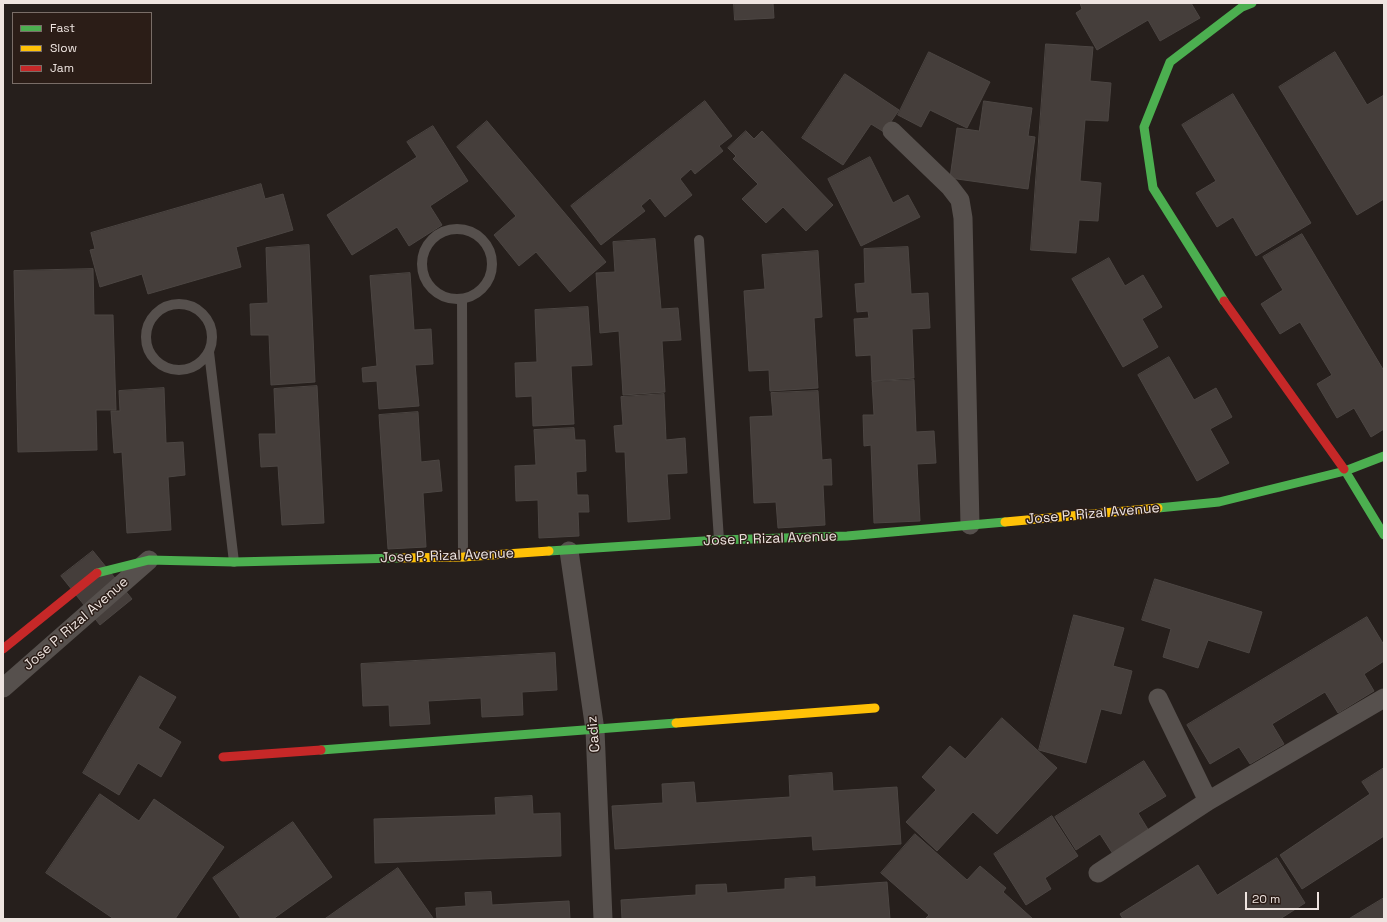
<!DOCTYPE html>
<html>
<head>
<meta charset="utf-8">
<style>
	body { margin:0 }
	#map { position:relative; width:1387px; height:922px; overflow:hidden; background:#261f1c; font-family:"Space Grotesk",sans-serif }
	canvas { display:block }
	.frame { position:absolute; inset:0; border:4px solid #eee4e0; pointer-events:none }
	.legend { position:absolute; left:12px; top:12px; width:140px; height:72px; box-sizing:border-box; background:#2b1d17; border:1px solid #796d67; margin:0; padding:5px 7px; list-style:none; font-size:12px; color:#eee4e0 }
	.legend li { display:flex; align-items:center; gap:8px; height:20px }
	.legend b { width:20px; border:1px solid #796d67 }
	.scale { position:absolute; left:1245px; top:892px; width:74px; height:18px; box-sizing:border-box; border:2px solid #eee4e0; border-top:0; padding-left:5px; font-size:12px; line-height:14px; white-space:nowrap; color:#eee4e0; -webkit-text-stroke:3px #2b1d17; paint-order:stroke }
</style>
</head>
<body>
<div id="map">
<canvas width="1387" height="922"></canvas>
<div class="frame"></div>
<ul class="legend">
<li><b style="height:5px;background:#4caf50"></b>Fast</li>
<li><b style="height:5px;background:#ffc107"></b>Slow</li>
<li><b style="height:5px;background:#c62828"></b>Jam</li>
</ul>
<div class="scale">20 m</div>
</div>
<script>
const context = document.querySelector('canvas').getContext('2d');
context.lineJoin = 'round';
function fillPath(path, color) { context.fillStyle = color; context.fill(path, 'evenodd'); }
function trace(path, color, width, dash) { context.strokeStyle = color; context.lineWidth = width; context.lineCap = dash ? 'butt' : 'round'; context.setLineDash(dash || []); context.stroke(path); }
function write(font, color, halo, rows, align = 'center') {
  context.font = font + ' "Space Grotesk",sans-serif'; context.lineWidth = 3; context.setLineDash([]); context.textBaseline = 'middle'; context.strokeStyle = halo; context.fillStyle = color; for (const [text, x, y, turn = 0] of rows) {
    context.save(); context.translate(x, y); context.rotate((+turn || 0) * Math.PI / 180); context.textAlign = isNaN(turn) ? turn : align; if (halo) context.strokeText(text, 0, 0); context.fillText(text, 0, 0); context.restore();
  }
}
const building = new Path2D(`
	M734,3H773L774,18L735,20Z
	M1191,3L1200,18L1160,41L1148,20L1097,50L1076,13L1082,9L1080,3Z
	M1046,44L1093,47L1090,81L1111,83L1108,121L1085,120L1080,181L1101,183L1098,221L1079,220L1076,253L1031,250Z
	M929,52L990,82L967,128L930,110L921,127L898,115Z
	M1335,52L1367,105L1384,95V199L1357,215L1279,87Z
	M845,74L899,110L884,132L871,124L843,165L802,138Z
	M1233,94L1311,223L1256,256L1233,217L1217,227L1196,193L1216,181L1182,125Z
	M705,101L732,136L719,146L723,151L695,174L691,169L680,179L692,195L665,217L650,198L641,206L645,211L601,245L571,206Z
	M984,101L1032,108L1028,136L1035,137L1028,189L950,178L957,128L979,131Z
	M487,121L606,262L570,292L536,252L519,266L494,235L516,216L457,147Z
	M433,126L468,181L430,206L442,225L409,246L397,227L352,255L327,215L417,157L407,142Z
	M746,131L754,139L762,131L833,205L806,231L783,207L766,223L742,199L758,184L733,159L736,156L728,148Z
	M870,157L893,203L908,195L920,217L861,246L828,179Z
	M261,184L265,199L283,194L293,230L236,247L241,267L148,294L142,274L100,287L90,250L95,249L91,233Z
	M1302,234L1384,371V429L1371,437L1354,408L1337,418L1317,384L1332,375L1300,322L1280,334L1261,304L1283,290L1263,257Z
	M655,239L661,309L678,308L681,340L662,341L665,392L623,395L619,331L600,333L596,273L615,272L613,242Z
	M309,245L315,382L271,385L269,335H251L250,304L268,303L266,248Z
	M908,247L911,294L928,293L930,328L912,329L914,378L872,381L871,355L856,356L854,319L869,318L868,311L857,312L855,284L865,283L864,249Z
	M818,251L822,317L814,318L818,388L770,391L769,370L749,371L744,291L765,289L762,255Z
	M1109,258L1125,286L1143,275L1162,307L1142,319L1158,347L1123,367L1072,279Z
	M93,269L94,315H113L116,410H96L97,450L18,452L14,271Z
	M410,273L414,330L431,329L433,364L415,365L419,406L379,409L377,381L363,382L362,368L377,366L370,276Z
	M588,307L592,365L571,366L574,424L533,426L532,396L516,397L515,363L537,362L535,310Z
	M1169,357L1194,400L1216,388L1232,417L1210,429L1229,463L1197,481L1138,375Z
	M914,380L916,432L934,431L936,463L917,464L920,521L874,523L871,445L864,446L863,415H874L872,382Z
	M317,386L324,523L282,525L278,466L261,467L259,434H276L274,389Z
	M164,388L166,443L183,442L185,475L168,477L171,530L127,533L122,452L114,453L111,411H120L119,391Z
	M818,391L822,460L831,459L832,485H823L825,525L778,528L776,502L754,503L750,417L773,416L771,393Z
	M664,394L666,440L685,438L687,473L667,474L670,519L628,522L625,452H616L614,426L623,425L621,397Z
	M418,412L421,462L439,460L442,491L423,493L426,547L388,549L379,415Z
	M574,428L575,440H585L586,471L576,472L577,495H588L589,512H578L579,536L539,538L538,500L516,501L515,466L536,465L534,430Z
	M93,551L132,599L100,625L61,576Z
	M1155,579L1262,612L1249,653L1208,640L1198,668L1163,657L1171,629L1142,620Z
	M1074,615L1124,628L1113,666L1132,671L1121,714L1101,709L1086,763L1039,750Z
	M1367,617L1384,645V661L1364,674L1374,691L1338,713L1325,692L1272,724L1284,744L1250,764L1239,747L1210,764L1187,725Z
	M555,653L557,690L522,692L523,715L482,717L481,698L428,701L430,724L390,726L389,705L363,706L361,664Z
	M140,676L176,697L158,728L181,742L161,777L138,763L119,795L83,773Z
	M1002,718L1057,768L997,834L973,812L937,851L906,822L936,790L922,777L950,746L965,759Z
	M1144,761L1166,796L1138,813L1149,831L1113,854L1100,834L1076,850L1055,817Z
	M1384,768V836L1302,889L1280,855L1370,794L1362,782Z
	M832,773L833,791L897,787L901,844L813,850L812,836L615,849L612,806L663,803L662,784L694,782L696,803L790,797L789,776Z
	M100,794L139,821L154,799L224,847L175,919H114L46,873Z
	M532,796L533,814L560,813L561,856L375,863L374,819L496,815L495,798Z
	M1052,816L1078,856L1045,878L1051,889L1026,905L994,854Z
	M293,822L332,877L273,919H241L213,878Z
	M915,834L967,880L980,866L1006,888L1003,892L1033,919H925L929,915L881,873Z
	M1277,858L1305,903L1280,919H1123L1120,914L1198,865L1217,895Z
	M398,868L433,918L431,919H325Z
	M815,877V887L887,882L890,919H622L621,900L696,895V885L726,884L727,893L785,889V879Z
	M491,892L492,905L569,901L570,919H437L436,908L466,906L465,893Z
	M1384,898V919H1349Z`);
fillPath(building, '#453e3b');
trace(building, '#4c4643', 1);
trace(new Path2D(`
	M422 264a35 35 0 1 1 70 0a35 35 0 1 1-70 0Z
	M699,240L719,540
	M462,299L463,557
	M146 337a33 33 0 1 1 66 0a33 33 0 1 1-66 0Z
	M209,352L234,562`), '#56504d', 10);
trace(new Path2D(`
	M892,131L950,187L960,200L963,218L970,525
	M569,551L595,730L603,919
	M3,688L149,560
	M1158,698L1208,801L1384,698
	M1098,873L1208,801`), '#56504d', 19);
trace(new Path2D(`
	M1224,301L1153,188L1144,127L1170,62L1242,7L1252,3
	M1344,469L1384,535
	M1158,508L1219,502L1345,471L1384,456
	M549,551L719,540L847,536L1005,522
	M97,573L149,560L234,562L400,558
	M321,750L676,723`), '#4caf50', 9);
trace(new Path2D(`
	M1005,522L1158,508
	M400,558L463,557L549,551
	M676,723L875,708`), '#ffc107', 9);
trace(new Path2D(`
	M1224,301L1344,469
	M3,649L97,573
	M223,757L321,750`), '#c62828', 9);
write('14px', '#eee4e0', '#2b1d17', [
	["Jose P. Rizal Avenue",1093,514,-5],
	["Jose P. Rizal Avenue",770,539,-2],
	["Jose P. Rizal Avenue",447,556,-2],
	["Jose P. Rizal Avenue",76,624,-41],
	["Cadiz",594,734,-95]
]);
</script>
</body>
</html>
